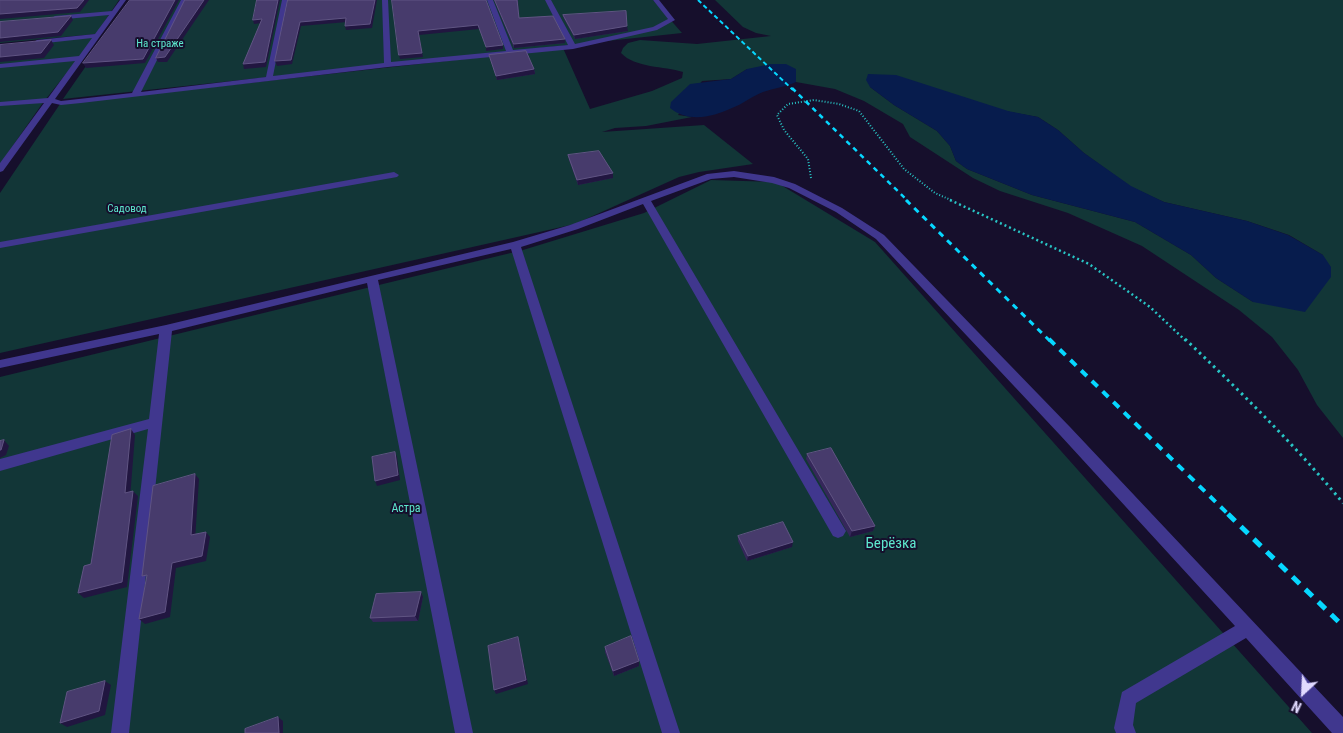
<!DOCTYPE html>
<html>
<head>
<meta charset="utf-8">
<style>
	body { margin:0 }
	#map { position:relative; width:1343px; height:733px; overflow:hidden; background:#160f2c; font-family:"Roboto Condensed",sans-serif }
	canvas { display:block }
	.north { position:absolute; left:1278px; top:668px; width:50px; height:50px; -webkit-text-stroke:4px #160f2c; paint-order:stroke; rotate:205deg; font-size:14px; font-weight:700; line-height:20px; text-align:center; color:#e1daff }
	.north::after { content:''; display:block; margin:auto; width:18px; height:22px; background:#e1daff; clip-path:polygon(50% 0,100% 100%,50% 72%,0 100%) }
</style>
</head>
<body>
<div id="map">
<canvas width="1343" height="733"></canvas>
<div class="north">N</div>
</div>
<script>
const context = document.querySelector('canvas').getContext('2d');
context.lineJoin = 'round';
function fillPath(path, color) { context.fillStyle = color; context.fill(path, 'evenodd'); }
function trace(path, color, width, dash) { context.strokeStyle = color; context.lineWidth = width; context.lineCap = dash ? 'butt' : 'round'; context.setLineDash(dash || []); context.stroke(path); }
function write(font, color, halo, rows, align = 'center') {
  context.font = font + ' "Roboto Condensed",sans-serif'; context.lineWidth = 4; context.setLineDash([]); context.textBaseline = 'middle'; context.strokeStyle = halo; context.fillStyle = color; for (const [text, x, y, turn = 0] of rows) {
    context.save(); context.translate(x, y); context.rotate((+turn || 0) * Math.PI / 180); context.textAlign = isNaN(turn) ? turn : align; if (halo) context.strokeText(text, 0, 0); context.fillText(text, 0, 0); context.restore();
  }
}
fillPath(new Path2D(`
	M0,0H119L96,34L0,43Z
	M132,0H653L682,33L63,99Z
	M715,0H1343V438L1317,405L1298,370L1272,337L1239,310L1142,246L1068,213L1000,191L973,178L910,137L903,124L864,101L835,89L796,82V69H747L731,79L702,81L678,115L692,117L646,126L615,128L602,132L704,125L753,164L699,172L679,177L575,224L0,353V193L60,104L563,48L590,109L652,91L682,78L683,72C664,66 635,68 621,53L623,48L628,43L640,40L697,44L771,36L756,33L743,27ZM870,87L1038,117L1058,130L1084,153L1131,187L1164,202L1247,221L1289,235L1323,255L1253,302L1216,278L1191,255L1135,222L1032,195L967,169L956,161L950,146L937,131L894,105Z
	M95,37L42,104L0,164V46Z
	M711,180L776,182L875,242L1312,733H0V377L523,250L644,213Z`), '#123637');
fillPath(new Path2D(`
	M771,64H786L796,69V82C785,87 774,88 763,92C752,96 743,104 732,108C713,117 688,123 670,108L671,102L690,84L731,79L747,69Z
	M868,74L896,75L1008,111L1038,117L1058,130L1084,153L1131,186L1164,202L1247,221L1288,235L1323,255L1331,267V277L1305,312L1253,302L1216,278L1191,255L1135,222L1032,195L967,169L956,161L950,146L937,131L894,105L870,87L866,80Z`), '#071c4d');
trace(new Path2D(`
	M811,178L808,159L784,130L777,115L788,104L814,100L839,104L859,111L904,169L935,193L953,201`), '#28c5c5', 2, [1, 2]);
trace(new Path2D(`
	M950,200L1089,264L1150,307L1186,341`), '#28c5c5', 2.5, [2, 3]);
trace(new Path2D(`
	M1185,339C1240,391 1295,445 1343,503`), '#28c5c5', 3, [2.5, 4]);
fillPath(new Path2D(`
	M120,0H126L55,99L61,101L132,93L181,0H187L141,92L266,77L282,0H288L273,76L384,63L382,0H388L391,62L506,51L487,0H493L513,50L568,45L545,0H551L575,44L653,27L668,19L653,0H659L675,20L657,30L573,49L388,67L81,103L61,105L52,103L3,171L0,172V163L44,103L0,106V102L48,98L75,61L0,68V64L79,56L92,38L37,44L34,42L37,40L95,34L109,15L55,20L52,18L55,16L112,11Z
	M734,171L774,177L795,184L842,208L884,235L1070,427L1343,717V733H1332L1246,638L1136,703L1133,725L1136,733H1116L1114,728L1122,692L1235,626L1060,435L876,239L836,212L789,188L772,183L734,177L711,179L651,201L843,526L846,531L843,536L838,538L833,536L643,204L578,229L521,247L680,733H662L511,249L378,280L473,733H455L367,283L172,331L129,733H111L148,429L0,471V459L149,419L159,334L0,368V360L166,325L513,242L570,225L707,174Z
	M394,172L399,175L397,177L0,248V242Z`), '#40378e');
trace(new Path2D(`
	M698,0L793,90`), '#06d7ff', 2, [4.5, 3]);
trace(new Path2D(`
	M792,88L908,201`), '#06d7ff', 2.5, [5, 4.5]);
trace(new Path2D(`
	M906,200L1050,341`), '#06d7ff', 3, [6, 5.5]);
trace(new Path2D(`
	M1049,339L1229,515`), '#06d7ff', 4, [8, 7]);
trace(new Path2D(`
	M1228,514L1343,626`), '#06d7ff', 5, [10, 8]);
fillPath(new Path2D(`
	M494,0H518L519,18L565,43L514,48Z
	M563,15L628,31L575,39L564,19Z
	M489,55L534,69L535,74L497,80Z
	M568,155L613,178L578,185L569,160Z
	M807,454L875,526L873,531L850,537L806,459Z
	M738,536L792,547L747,561L738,541Z
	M423,597L418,621L373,622L370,618Z
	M605,647L639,666L614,676L605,652Z`), '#35275a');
fillPath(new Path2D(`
	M84,0H89L80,12L0,19V14Z
	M175,0H179L145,63L86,68L83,63Z
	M204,0H209L167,62H158L156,58Z
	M278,0H280L266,67L244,69L243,64Z
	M375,0H377L372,28L346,30L345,26Z
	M71,16L73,20L61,36L0,42V38Z
	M346,18L347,22L301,26L292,64L277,66L275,61L300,22Z
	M262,19L263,23L254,24L253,20Z
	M478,25L479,29L419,35L423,57L400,59L399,55L418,31Z
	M627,26L628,31L575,39L574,35Z
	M565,39V43L514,48V44Z
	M51,40L54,45L44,58L0,62V57Z
	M503,45V49L486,51V47Z
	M534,69L535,74L497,80L496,76Z
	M613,173V178L578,185L577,180Z
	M131,429L135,435L130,498L125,493Z
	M4,440L9,446L6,455L0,458V450Z
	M395,452L397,457L400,480L377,486L375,481Z
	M195,474L199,479L195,540L191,535Z
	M133,491L138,496L127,587L84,598L78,593Z
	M875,526L873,531L850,537L852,531Z
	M206,532L210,537L206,561L176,568L170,617L145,624L139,619L172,563Z
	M793,542L792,547L747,561L748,556Z
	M421,592L423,597L418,621L415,616Z
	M518,637L528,684L496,694L494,690Z
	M639,661V666L614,676L613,671Z
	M105,681L111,685L105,715L67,727L60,723Z
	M278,717L283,721V733H279Z`), '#211640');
const building = new Path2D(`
	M0,0H84L77,8L0,14Z
	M130,0H175L143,59L83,63Z
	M185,0H204L165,57L156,58Z
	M257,0H278L265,62L243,64L262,19L253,20Z
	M288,0H375L370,24L345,26L346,18L300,22L291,60L275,61Z
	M392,0H486L503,45L486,47L478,25L418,31L422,53L399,55Z
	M495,0H517L519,18L553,16L565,39L514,44Z
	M626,11L627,26L574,35L563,15Z
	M71,16L58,32L0,38V22Z
	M51,40L41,53L0,57V45Z
	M526,51L534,69L496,76L489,55Z
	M599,151L613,173L577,180L568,155Z
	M131,429L125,493L133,491L122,582L78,593L84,566L91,564L112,435Z
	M4,440L1,450H0V441Z
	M831,448L875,526L852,531L807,454Z
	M395,452L398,475L375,481L372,457Z
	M195,474L191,535L206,532L202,556L172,563L165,612L139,619L147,575L142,576L153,486Z
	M783,522L793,542L748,556L738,536Z
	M421,592L415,616L370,618L376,594Z
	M631,636L639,661L613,671L605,647Z
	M518,637L526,680L494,690L488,646Z
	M105,681L99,711L60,723L67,692Z
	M278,717L279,733H245V729Z`);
fillPath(building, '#473b6c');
trace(building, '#605483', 1);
write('11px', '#5de8ce', '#160f2c', [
	["На страже",160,44],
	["Садовод",127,209]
]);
write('12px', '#5de8ce', '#160f2c', [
	["Астра",406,509]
]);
write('15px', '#5de8ce', '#160f2c', [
	["Берёзка",891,544]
]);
</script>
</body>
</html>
